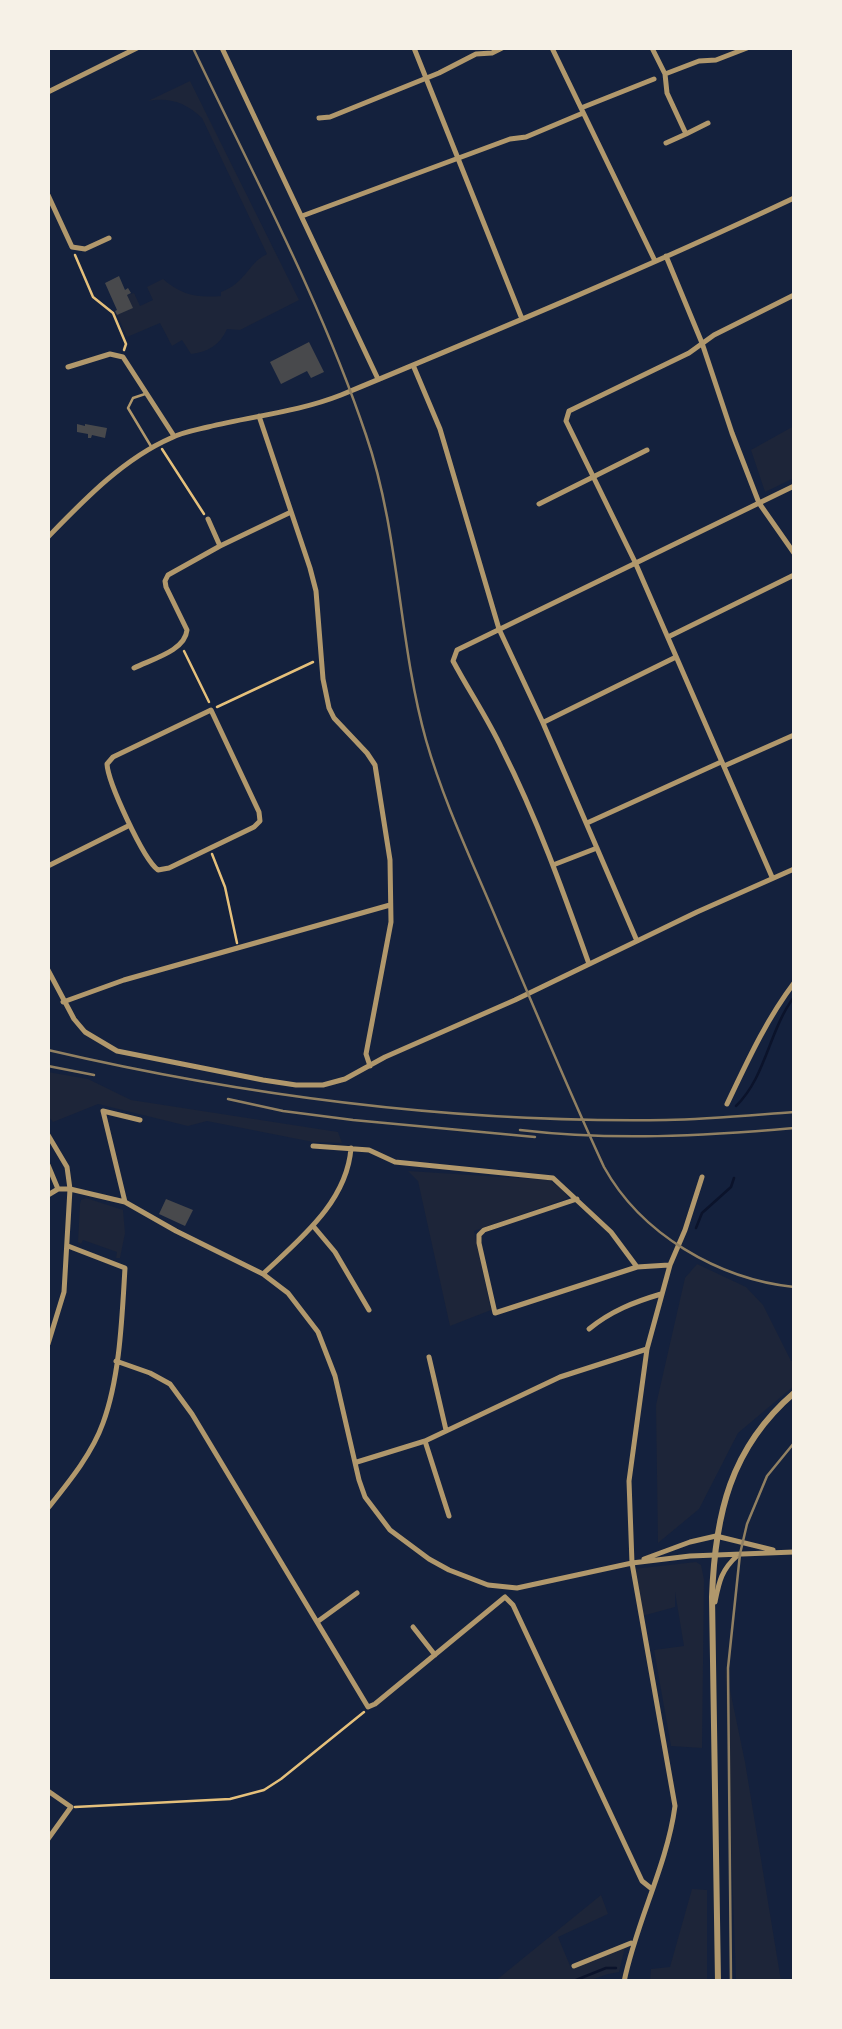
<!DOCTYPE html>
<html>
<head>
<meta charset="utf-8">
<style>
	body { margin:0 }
	#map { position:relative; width:842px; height:2029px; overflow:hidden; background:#14213d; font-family:Ubuntu,sans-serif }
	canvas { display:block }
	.frame { position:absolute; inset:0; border:50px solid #f6f1e7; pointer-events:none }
</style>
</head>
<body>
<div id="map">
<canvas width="842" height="2029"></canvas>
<div class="frame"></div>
</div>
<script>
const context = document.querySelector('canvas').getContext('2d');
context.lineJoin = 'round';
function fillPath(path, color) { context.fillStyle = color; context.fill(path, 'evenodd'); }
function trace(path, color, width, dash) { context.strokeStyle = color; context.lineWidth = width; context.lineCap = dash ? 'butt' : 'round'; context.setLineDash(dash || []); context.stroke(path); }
fillPath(new Path2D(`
	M190,81L299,300L240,330L227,329C220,345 208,352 191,354L182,340L172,346L160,323L127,337L117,315L132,308L127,295L134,293L140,306L153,300L147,287L163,279C181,295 197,298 221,296V292C247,282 247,264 267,254L202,118C186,103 170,97 148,101Z
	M794,426V478L765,492L751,450Z
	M48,1072L88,1079L131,1100L338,1132L342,1143L313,1142L207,1121L188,1126L98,1104L53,1122L48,1116Z
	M408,1171L549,1180L563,1190L568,1198L474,1231L491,1310L450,1326L418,1181Z
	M86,1198L123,1210L125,1233L120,1258H116L117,1252L83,1240L81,1244L78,1242L80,1204L81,1200Z
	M697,1264L746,1287L763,1305L791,1361L794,1360V1386L738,1433L699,1509L658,1543L656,1405L685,1278Z
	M696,1562L701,1565L704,1580L702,1748L671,1746L654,1650L684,1646L675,1592V1607L642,1616L633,1569Z
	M725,1666L745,1762L781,1981H736Z
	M692,1889L707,1890V1981H650L651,1969L670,1967Z
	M601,1895L608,1914L558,1937L571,1968L625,1947L619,1972L608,1974L588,1981L494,1982Z`), '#1d2539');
trace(new Path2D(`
	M736,1106C766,1077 769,1030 794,997
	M696,1228L702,1213L731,1187L734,1178
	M571,1982L606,1968H616`), '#0b132b', 2.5);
fillPath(new Path2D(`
	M119,276L125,290L128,288L131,293L127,295L133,308L117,315L115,311L117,310L105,283Z
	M309,342L324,372L311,378L307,371L281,384L270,362Z
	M77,424L85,426V424L107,428L105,438L92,435L91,438H88V434L77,432Z
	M166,1199L193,1210L185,1226L159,1214Z`), '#48494c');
trace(new Path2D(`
	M75,255L93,297L113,313L126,344L124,350
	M162,449L204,514
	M184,651L209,702
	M217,707L313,662
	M212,854L225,887L237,943
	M75,1807L230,1799L264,1790L281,1779L364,1712`), '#e5c07b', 2.5);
trace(new Path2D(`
	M145,394L133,398L128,408L152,448`), '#b1986c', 2.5);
trace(new Path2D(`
	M222,48L378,379
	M414,48L522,319
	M552,48L655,261
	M652,48L665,74L667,93L686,134L708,123
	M665,74L699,61L716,60L747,48
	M48,92L137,48
	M581,108L654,79
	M319,118L330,117L439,73L476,54L492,53L502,48
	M666,143L686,134
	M48,195L72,247L85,249L109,238
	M302,216L510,139L526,137L583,113
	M666,256L702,343L732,433L759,503L794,553
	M413,365L440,429L499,629L543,723L637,941
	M68,367L110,354L123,357L174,436
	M259,416L310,568L316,591L323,679L329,708L334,718L367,753L375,765L390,860L391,922L366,1054L370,1066
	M539,504L647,450
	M208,519L220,546
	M48,537C84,500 123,459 171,438C183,432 196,430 208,427C252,416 298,412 341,395C493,332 646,268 794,198
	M668,637L794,575
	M134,668C152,659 185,651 187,630L166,587L165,581L168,575L220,546L291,512
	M211,710L259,812L260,821L254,827L169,868L158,870C143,859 108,782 107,764L113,757Z
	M544,722L676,657
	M724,766L794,735
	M587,823L721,762
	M553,865L597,848
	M48,866L130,825
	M772,877L635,562L566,421L569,411L689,353L714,335L794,295
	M589,964C563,891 537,818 502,749C488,719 469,691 453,661L457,650L794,486
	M48,970L74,1019L85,1032L117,1051L263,1080L296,1085H323L345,1079L385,1057L515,1000L697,912L794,869
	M63,1002L124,980L390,905
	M727,1104C747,1062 766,1020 794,983
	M48,1135L67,1167L70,1189L64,1292L48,1344
	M313,1146L369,1150L395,1162L553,1178L611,1232L637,1267
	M48,1165L58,1189
	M48,1195L58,1189H70L125,1202L176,1231L263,1274L288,1293L318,1332L335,1376L359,1480L365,1497L390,1530L429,1559L449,1570L488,1585L517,1588L632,1563L690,1556L794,1552
	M577,1199L484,1230L479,1235V1243L495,1313L637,1267L669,1265
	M125,1202L103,1111L140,1120
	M314,1227L335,1252L369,1310
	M263,1274C300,1239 347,1202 351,1148
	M589,1329C611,1311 634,1302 661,1294
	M429,1357L446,1430
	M116,1361L150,1373L170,1384L192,1414L368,1707L375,1704L505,1597
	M425,1441L449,1516
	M357,1462L425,1441L560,1377L647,1349
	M48,1508C68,1483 92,1454 103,1423C120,1377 122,1317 125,1268L68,1246
	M644,1559L690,1542L716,1536L773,1550
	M506,1598L513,1605L642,1881L652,1889
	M715,1602C719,1582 721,1570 738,1555
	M317,1622L357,1593
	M413,1627L435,1655
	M48,1791L71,1807L48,1839
	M574,1966L631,1943
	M624,1982C636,1922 667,1866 675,1806L632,1563L629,1481L647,1349L670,1265L685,1230L702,1177`), '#b1986c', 5);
trace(new Path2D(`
	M718,1982L712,1597C715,1515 730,1448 794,1393`), '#b1986c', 6);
trace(new Path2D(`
	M193,48C253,175 321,301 366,435C400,534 398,640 426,740C444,803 473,863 498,923C533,1005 567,1087 604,1167C641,1234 718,1279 794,1287
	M48,1050C250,1097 458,1123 666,1120C708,1119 752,1115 794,1112
	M48,1066L94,1075
	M228,1099L283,1111L353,1120L535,1137
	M520,1130C612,1141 703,1136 794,1128
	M731,1982L728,1668L740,1554L747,1524L767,1476L794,1443`), '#918062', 2.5);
</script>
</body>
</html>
